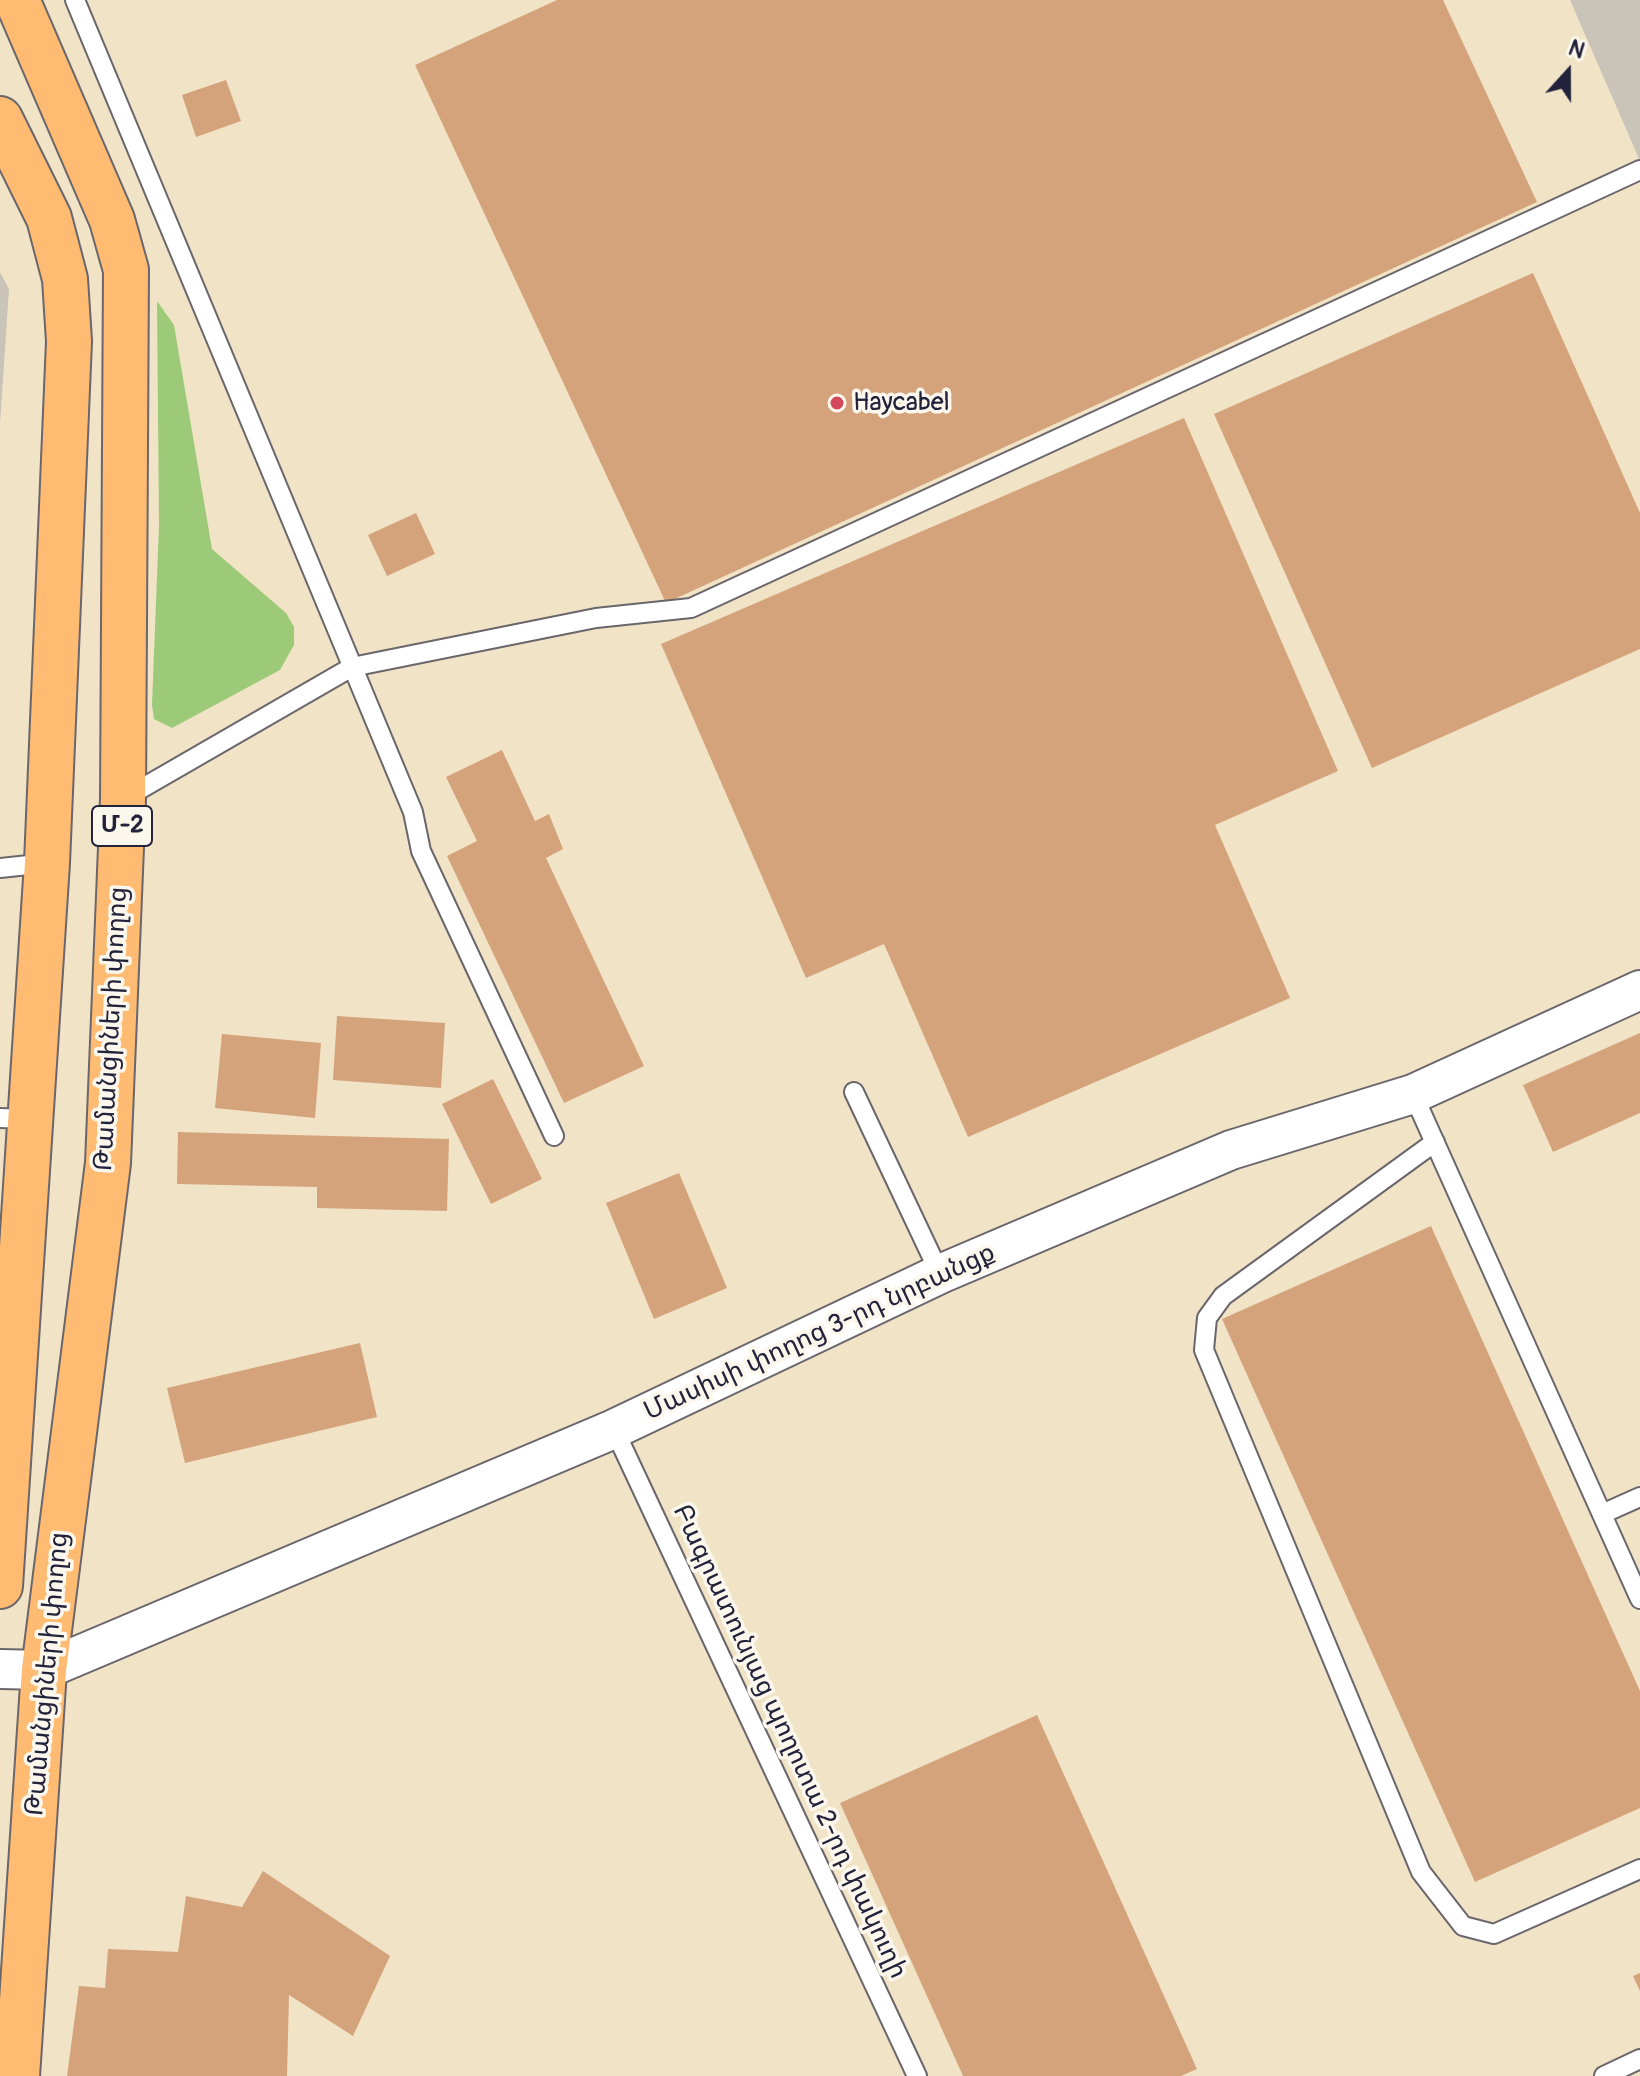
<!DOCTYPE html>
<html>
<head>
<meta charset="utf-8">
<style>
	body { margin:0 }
	#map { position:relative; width:1640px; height:2076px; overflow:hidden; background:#f1e3c6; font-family:Pangolin,sans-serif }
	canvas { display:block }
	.north { position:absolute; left:1528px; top:32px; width:80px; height:80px; -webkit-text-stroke:6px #fbf7ec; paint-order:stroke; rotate:21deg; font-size:22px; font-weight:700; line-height:32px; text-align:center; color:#22223b }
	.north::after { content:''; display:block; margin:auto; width:28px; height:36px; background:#22223b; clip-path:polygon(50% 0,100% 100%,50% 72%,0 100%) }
</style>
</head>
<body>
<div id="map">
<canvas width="1640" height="2076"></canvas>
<div class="north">N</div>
</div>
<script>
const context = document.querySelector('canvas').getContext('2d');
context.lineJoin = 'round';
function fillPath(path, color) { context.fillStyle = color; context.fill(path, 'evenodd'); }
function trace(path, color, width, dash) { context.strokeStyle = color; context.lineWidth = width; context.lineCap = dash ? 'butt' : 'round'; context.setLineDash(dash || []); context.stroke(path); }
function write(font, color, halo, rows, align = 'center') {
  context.font = font + ' Pangolin,"Noto Sans Armenian",sans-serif'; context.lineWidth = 7; context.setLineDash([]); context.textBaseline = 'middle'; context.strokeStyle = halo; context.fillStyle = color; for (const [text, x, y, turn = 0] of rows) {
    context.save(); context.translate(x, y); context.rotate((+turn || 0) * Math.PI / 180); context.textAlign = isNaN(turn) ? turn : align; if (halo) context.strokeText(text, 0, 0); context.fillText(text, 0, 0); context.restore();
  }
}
fillPath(new Path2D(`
	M1570,0H1640V161Z
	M0,272L9,289L0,424Z`), '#cac3b8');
fillPath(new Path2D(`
	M157,301L174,325L212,549L286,613L294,627V645L280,670L172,728L154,719L152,705L159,525Z`), '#9dca78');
fillPath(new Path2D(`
	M557,0H1443L1537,202L666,603L415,65Z
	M226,80L241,121L196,137L182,95Z
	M1533,273L1640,513V649L1372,768L1214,414Z
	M1184,418L1338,771L1215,825L1290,998L968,1137L884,944L806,978L661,644Z
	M416,513L435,554L387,576L368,535Z
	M502,750L535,821L549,814L563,849L546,858L644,1066L564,1103L447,856L477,841L446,777Z
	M337,1016L445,1023L441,1088L333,1080Z
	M1640,1033V1113L1553,1152L1523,1085Z
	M222,1034L321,1043L315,1118L215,1108Z
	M493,1079L542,1179L491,1204L442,1104Z
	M178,1132L449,1139L447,1211L317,1208V1187L177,1184Z
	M679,1173L727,1288L654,1319L606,1203Z
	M1431,1226L1640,1691V1808L1475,1882L1222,1319Z
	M360,1343L377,1417L185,1463L167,1388Z
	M1037,1715L1197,2069L1181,2076H963L840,1803Z
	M263,1871L390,1956L353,2036L289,1995L287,2076H67L79,1986L105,1988L108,1949L178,1952L186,1896L242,1907Z
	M1640,1973V1991L1633,1976Z`), '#d5a37b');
const lane = new Path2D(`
	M75,0L413,812L421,851L554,1136
	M125,798L352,667L596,618L691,608L1640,170
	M0,868L47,863
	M854,1092L940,1274
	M1413,1094L1640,1599
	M0,1118L29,1119
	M1435,1142L1223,1296L1207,1318L1204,1350L1421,1872L1463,1926L1494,1934L1640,1869
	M614,1429L917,2076
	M1602,1514L1640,1497
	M1604,2076L1640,2059`);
const street = new Path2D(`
	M0,1669L44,1670L614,1429L940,1274L1231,1150L1413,1094L1640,990`);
const primary = new Path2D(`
	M0,119L49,218L65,279L69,341L47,863L0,1586
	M17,2076L44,1670L108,1163L123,799L126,270L112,220L17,0`);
trace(lane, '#6a666c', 22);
trace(street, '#6a666c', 42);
trace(primary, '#6a666c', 48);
trace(lane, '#fff', 18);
trace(street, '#fff', 38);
trace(primary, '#ffbb71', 44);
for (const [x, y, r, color] of [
	[837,403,8,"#d1495b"]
]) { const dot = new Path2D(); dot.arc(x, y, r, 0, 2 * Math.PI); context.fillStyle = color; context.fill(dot); trace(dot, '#fbf7ec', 3); }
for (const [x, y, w] of [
	[122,826,60]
]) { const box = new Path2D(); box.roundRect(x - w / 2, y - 20, w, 40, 6); context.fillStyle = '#fbf7ec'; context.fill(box); trace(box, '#22223b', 2); }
write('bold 24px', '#22223b', null, [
	["Մ-2",122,826]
]);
write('26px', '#22223b', '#fbf7ec', [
	["Haycabel",853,403]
], 'left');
write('26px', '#22223b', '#fbf7ec', [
	["Թամանցիների փողոց",112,1029,-87],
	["Մասիսի փողոց 3-րդ նրբանցք",820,1333,-25],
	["Թամանցիների փողոց",48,1674,-85],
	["Բագրատունյաց պողոտա 2-րդ փակուղի",789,1742,65]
]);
</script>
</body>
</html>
